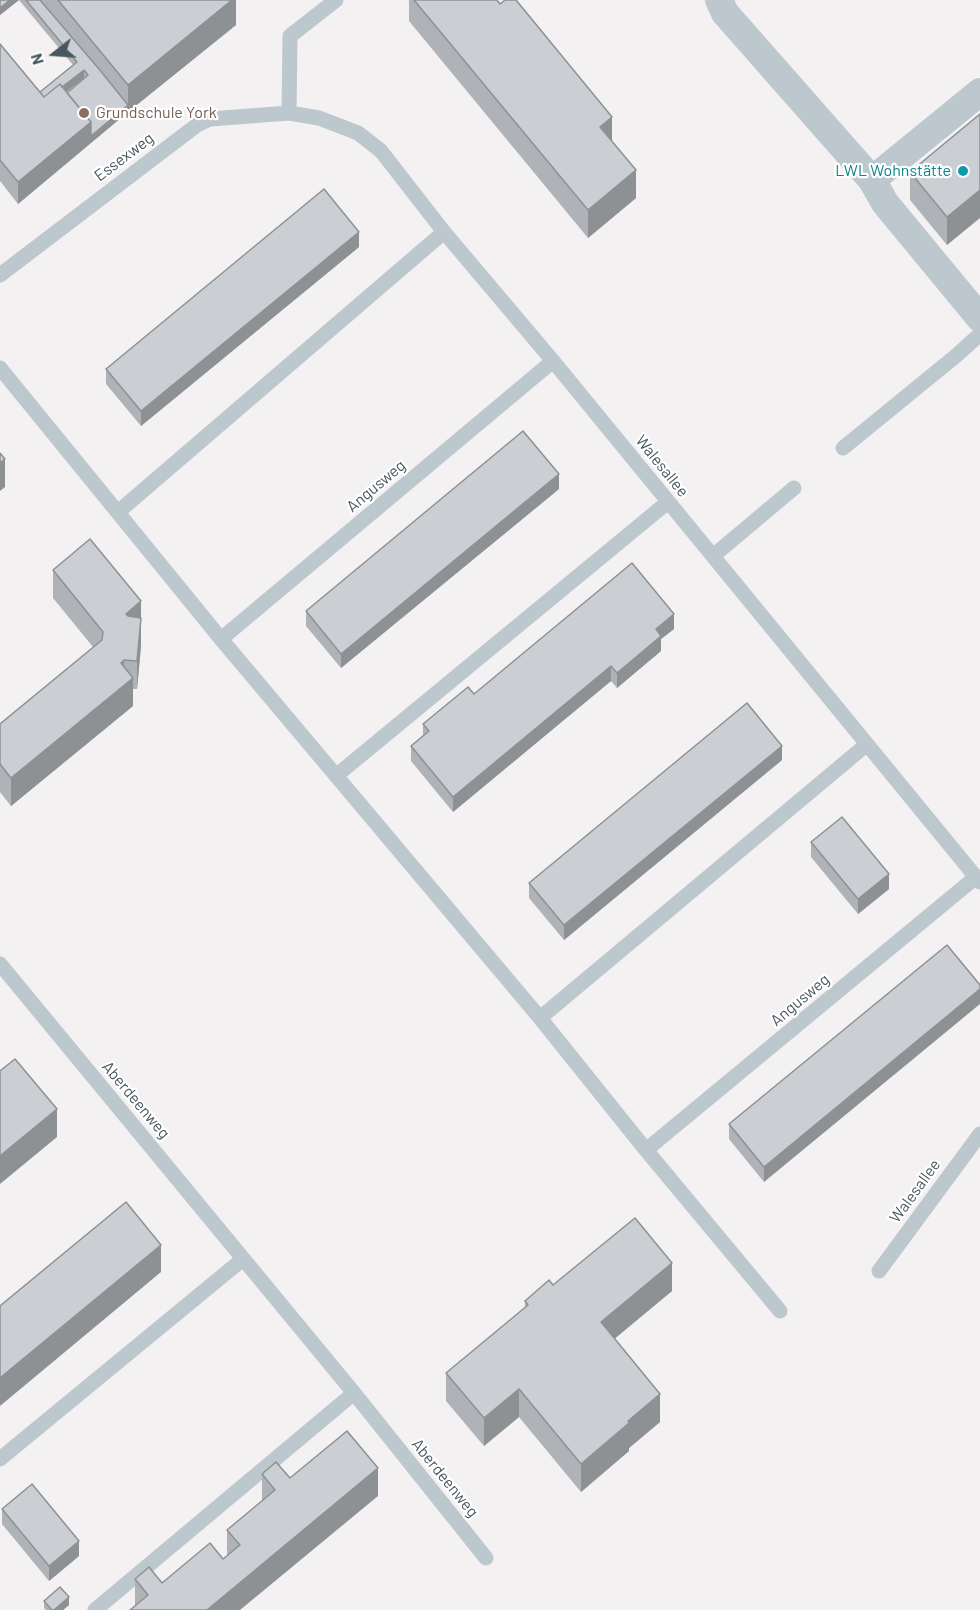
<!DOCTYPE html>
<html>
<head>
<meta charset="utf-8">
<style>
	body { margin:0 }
	#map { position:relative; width:980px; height:1610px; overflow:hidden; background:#f3f1f1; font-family:Barlow,sans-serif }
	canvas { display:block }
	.north { position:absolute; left:24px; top:24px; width:60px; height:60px; -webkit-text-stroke:4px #fff; paint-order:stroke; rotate:253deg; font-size:16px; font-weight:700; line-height:24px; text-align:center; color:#48575f }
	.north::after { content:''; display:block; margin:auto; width:21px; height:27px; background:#48575f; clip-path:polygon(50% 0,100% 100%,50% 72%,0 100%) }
</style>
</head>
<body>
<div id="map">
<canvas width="980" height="1610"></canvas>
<div class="north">N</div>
</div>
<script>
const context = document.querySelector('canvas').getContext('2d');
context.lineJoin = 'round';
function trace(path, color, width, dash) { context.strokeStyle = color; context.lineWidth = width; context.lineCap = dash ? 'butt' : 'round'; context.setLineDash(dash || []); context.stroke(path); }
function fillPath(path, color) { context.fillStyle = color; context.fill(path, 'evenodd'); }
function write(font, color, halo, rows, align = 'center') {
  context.font = font + ' Barlow,sans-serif'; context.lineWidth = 4.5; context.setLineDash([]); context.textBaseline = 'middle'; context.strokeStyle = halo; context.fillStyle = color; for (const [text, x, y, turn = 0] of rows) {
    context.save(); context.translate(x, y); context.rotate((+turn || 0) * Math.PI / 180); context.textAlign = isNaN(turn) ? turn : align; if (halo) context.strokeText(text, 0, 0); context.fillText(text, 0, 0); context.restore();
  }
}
trace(new Path2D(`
	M289,113L290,36L336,0
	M0,275L197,125L210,119L289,113L319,118L358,133L381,151L444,232L553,361L980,882
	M0,368L221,639L540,1018L646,1150L780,1311
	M843,448L957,355L980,334
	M118,512L444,232
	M713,556L794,488
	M221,639L553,361
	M337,775L668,502
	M0,964L354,1393L486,1558
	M540,1018L866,745
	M646,1150L976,877
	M879,1271L980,1134
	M0,1459L243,1259
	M95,1610L354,1393`), '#bcc7ce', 15);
trace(new Path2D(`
	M719,0L725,13L872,180L885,203L980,318
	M872,180L980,92`), '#bcc7ce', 28);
fillPath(new Path2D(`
	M0,0H236V25L128,112L18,204L0,181V44L40,92L73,65L19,0L0,15ZM84,78L67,93L66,92Z
	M409,0H497L612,141L636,198L588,238L409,21Z
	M980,114L947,245L910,200V172Z
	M359,247L141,426L106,384V369Z
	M559,489L341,668L306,626V611Z
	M53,570L141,601V646L137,689H133V706L11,806L0,792V724L93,647L53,598Z
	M674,629L661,639V651L617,688L611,681L453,812L411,761V746L423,736V724L474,694Z
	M782,760L564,940L529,898V883Z
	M811,842L889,889L858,914L811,857Z
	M947,945L764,1182L729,1139V1124Z
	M553,1285L672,1291L614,1339L660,1422L629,1448V1451L581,1492L519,1417L484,1446L446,1401V1373L525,1308V1301Z
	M262,1474L378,1496L135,1606V1579L162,1583L223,1559L227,1556V1530L262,1501Z
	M2,1509L79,1556L49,1581L2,1524Z
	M44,1601L69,1605L63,1610H46L44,1608Z`), '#afb2b6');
fillPath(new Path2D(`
	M10,0H19L0,15V8Z
	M232,0H236V25L128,112L18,204V182L91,122L128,105V85Z
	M84,70V78L39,114V106Z
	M612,117V145L600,127Z
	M636,170V198L588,238V210Z
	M980,190V218L947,245V217Z
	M359,232V247L141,426V411Z
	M5,459V487L0,491V463Z
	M559,474V489L341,668V654Z
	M141,601V646L137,689V661L126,614Z
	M674,614V629L661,639V651L617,688V673L656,629Z
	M124,660V685L133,678V706L11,806V778Z
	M611,666V681L453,812V797Z
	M782,746V760L564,940V925Z
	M889,874V889L858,914V899Z
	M980,989V1004L764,1182V1167Z
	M57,1109V1137L0,1184V1156Z
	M161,1245V1272L0,1406V1378Z
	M672,1263V1291L601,1350V1322Z
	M519,1389V1417L484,1446V1418Z
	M660,1394V1422L629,1448V1451L581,1492V1464L628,1421Z
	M378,1468V1496L240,1610H207Z
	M79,1541V1556L49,1581V1566Z
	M69,1597V1605L63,1610H54Z`), '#8e9194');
const building = new Path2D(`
	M0,0H10L0,8Z
	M26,0H40L99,69L128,105L91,136V122L67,93L88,75L84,70L62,87L60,84L44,97L40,92L77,62Z
	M58,0H232L128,85Z
	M414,0H497L500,4L505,0H516L612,117L600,127L636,170L588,210Z
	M0,44L44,97L60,84L91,122L18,182L0,160Z
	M980,114V190L947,217L910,172Z
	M324,189L359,232L141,411L106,369Z
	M523,431L559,474L341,654L306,611Z
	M0,453L5,459L0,463Z
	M90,539L141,601L126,614L128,616L141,618L137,661L124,660L121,663L133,678L11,778L0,764V724L102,640L103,632L53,570Z
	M632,563L674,614L656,629L661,636L617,673L611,666L453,797L411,746L429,731L423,724L468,687L474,694Z
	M747,703L782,746L564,925L529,883Z
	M842,817L889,874L858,899L811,842Z
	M947,945L980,985V989L764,1167L729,1124Z
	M15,1059L57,1109L0,1156V1071Z
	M126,1202L161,1245L0,1378V1306Z
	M635,1218L672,1263L601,1322L660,1394L628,1421L629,1423L581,1464L519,1389L484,1418L446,1373L528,1305L525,1301L549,1280L553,1285Z
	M347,1431L378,1468L207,1610H130L148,1595L135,1579L149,1567L162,1583L210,1543L223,1559L240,1545L227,1530L275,1490L262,1474L276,1462L290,1478Z
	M32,1484L79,1541L49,1566L2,1509Z
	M60,1587L69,1597L54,1610H52L44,1601Z`);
fillPath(building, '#cbcfd4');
trace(building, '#8e9194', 1.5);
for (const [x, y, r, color] of [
	[84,113,6,"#8d6e63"],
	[963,171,6,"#0f9aa8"]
]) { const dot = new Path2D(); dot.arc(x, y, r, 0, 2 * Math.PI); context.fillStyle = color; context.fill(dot); trace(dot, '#fff', 2); }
write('16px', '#785e54', '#fff', [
	["Grundschule York",96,113]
], 'left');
write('16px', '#48575f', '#fff', [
	["Essexweg",124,157,-37],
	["Walesallee",662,466,51],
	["Angusweg",376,486,-40],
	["Angusweg",800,1000,-40],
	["Aberdeenweg",136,1100,50],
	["Walesallee",915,1191,-54],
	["Aberdeenweg",445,1478,51]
]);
write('16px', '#0d838f', '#fff', [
	["LWL Wohnstätte",951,171]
], 'right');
</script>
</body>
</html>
